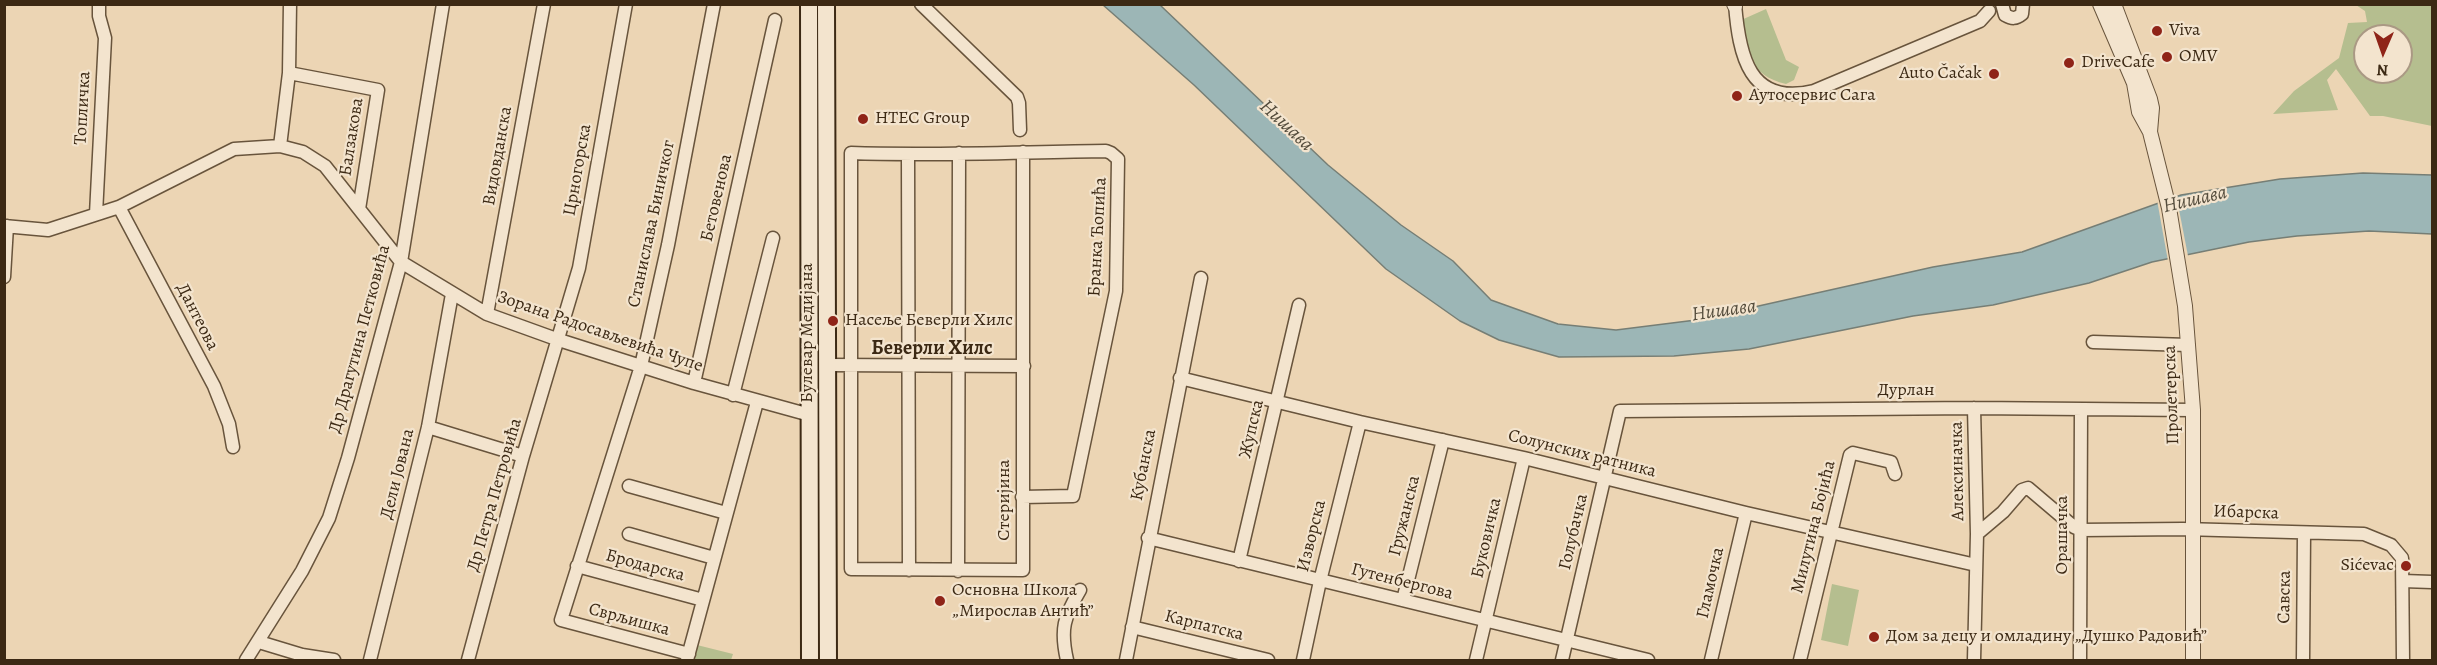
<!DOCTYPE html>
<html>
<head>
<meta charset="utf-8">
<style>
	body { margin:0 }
	#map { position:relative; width:2437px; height:665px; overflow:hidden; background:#ecd5b4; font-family:Alegreya,serif }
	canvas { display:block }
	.frame { position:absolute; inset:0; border:6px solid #3c2914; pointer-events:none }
	.north { position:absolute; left:2353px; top:24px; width:60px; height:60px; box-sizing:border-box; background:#f3e4ce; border:2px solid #aa9984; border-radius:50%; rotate:182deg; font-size:16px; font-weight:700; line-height:24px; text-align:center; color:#3c2914 }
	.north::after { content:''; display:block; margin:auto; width:21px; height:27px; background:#8f2418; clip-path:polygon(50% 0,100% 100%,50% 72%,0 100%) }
</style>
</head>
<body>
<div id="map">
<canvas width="2437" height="665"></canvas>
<div class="frame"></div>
<div class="north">N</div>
</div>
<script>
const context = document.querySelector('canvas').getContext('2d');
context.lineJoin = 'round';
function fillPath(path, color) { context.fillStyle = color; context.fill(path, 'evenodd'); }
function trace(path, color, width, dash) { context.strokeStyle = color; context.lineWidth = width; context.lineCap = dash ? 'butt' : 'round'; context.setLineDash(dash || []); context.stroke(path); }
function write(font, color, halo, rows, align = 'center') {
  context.font = font + ' Alegreya,serif'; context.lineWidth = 4.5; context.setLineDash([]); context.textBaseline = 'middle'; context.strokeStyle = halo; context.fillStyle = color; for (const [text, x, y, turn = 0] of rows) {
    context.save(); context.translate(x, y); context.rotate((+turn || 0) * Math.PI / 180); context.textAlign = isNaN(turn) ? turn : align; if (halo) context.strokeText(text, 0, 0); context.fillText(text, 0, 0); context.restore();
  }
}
fillPath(new Path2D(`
	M2356,5H2432V126L2383,116H2370L2336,69L2327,80L2338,110L2273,114L2294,91L2339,58L2348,23L2367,22L2365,11ZM2365,36H2401V72H2365Z
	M1766,9L1786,60L1799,67L1794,80L1786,84C1749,75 1749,54 1739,21Z
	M1832,584L1859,590L1848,646L1821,640Z
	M697,645L733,654L731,660H693Z`), '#b5be8f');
const water = new Path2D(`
	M1103,5H1160L1328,165L1401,225L1453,261L1491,300L1558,324L1616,330L1696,320L1933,267L2022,252L2181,195L2280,179L2321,176L2363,173L2432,175V234L2369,231L2297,236L2249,242L2152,262L2089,283L1993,305L1913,316L1749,349L1674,356L1559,357L1499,340L1460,321L1386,269L1194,85Z`);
fillPath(water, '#9cb6b6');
trace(water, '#767e75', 1.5);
fillPath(new Path2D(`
	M2176,194L2188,256L2168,261L2157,200Z`), '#ecd5b4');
const minor = new Path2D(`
	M921,4L1017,97L1019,103L1020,130
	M1735,4C1739,55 1749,107 1814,91L1980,21L1989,11
	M2002,4L2005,15C2012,19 2016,19 2022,14L2023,4
	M289,73L378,90L359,209
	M280,146L289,73L290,4
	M908,155L909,570
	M119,207L214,386L229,424L233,447
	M96,214L105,38L99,16V4
	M4,226L48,230L119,207L234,149L280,146L303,152L325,166L401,262L487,314L559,340L694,383L810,415
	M4,277L7,226
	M487,314L544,4
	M2093,342L2188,345
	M827,365L1024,366
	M1180,378L1360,422L1524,458L1746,513L1976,565
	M694,383L775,20
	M733,395L773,238
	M428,427L523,456
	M629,486L726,513
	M1022,497L1073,496L1116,291L1118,159L1111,153L1106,151C1021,152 936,156 851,153V569L1023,570V152
	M629,534L714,558
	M1977,534L2003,512L2022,490L2028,488L2074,527L2081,530L2183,529L2364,534L2391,545L2402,558L2403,660
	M1148,538L1648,660
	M1239,561L1299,305
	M577,566L703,600
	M958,571L959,153
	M2403,581L2432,582
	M1403,600L1443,440
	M1132,627L1268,660
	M259,642L302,655L334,660
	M689,654L561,620L641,366L668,245L714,4
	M246,660L302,571L329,518L348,458L401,262L443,4
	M370,660L428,427L452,294
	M468,660L523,456L579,268L626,4
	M687,660L757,402
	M1067,660C1060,629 1064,617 1080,590
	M1126,660L1201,278
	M1303,660L1320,581L1360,422
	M1476,660L1524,458
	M1562,660L1620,411L1974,408L2193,410
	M1711,660L1746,513
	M1800,660L1850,455L1853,453L1891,462L1895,474
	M1974,660L1977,534L1974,408
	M2080,660L2081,409
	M2303,660L2304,534`);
const tertiary = new Path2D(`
	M1734,4L1735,6
	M2100,4L2134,83L2139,112L2150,132L2169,208L2185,306L2193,410V660
	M2114,4L2150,99L2152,108L2150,132`);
const secondary = new Path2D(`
	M809,4L810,660
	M826,4L828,660`);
trace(minor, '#68543c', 15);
trace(tertiary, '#68543c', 16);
trace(secondary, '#3c2914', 20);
trace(minor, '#f3e4ce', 12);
trace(tertiary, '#f3e4ce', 14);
trace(secondary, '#f3e4ce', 16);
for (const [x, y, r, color] of [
	[2157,31,6,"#8f2418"],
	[2167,57,6,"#8f2418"],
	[2069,63,6,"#8f2418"],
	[1994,74,6,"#8f2418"],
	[1737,96,6,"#8f2418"],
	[863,119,6,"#8f2418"],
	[833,321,6,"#8f2418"],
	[2406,566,6,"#8f2418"],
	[940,601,6,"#8f2418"],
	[1874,637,6,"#8f2418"]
]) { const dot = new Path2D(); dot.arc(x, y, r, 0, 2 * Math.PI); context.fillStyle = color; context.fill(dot); trace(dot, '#f3e4ce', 2); }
write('18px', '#3c2914', '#f3e4ce', [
	["Viva",2169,31],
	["OMV",2179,57],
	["DriveCafe",2081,63],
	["Auto Čačak",1982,74,"right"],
	["Аутосервис Сага",1749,96],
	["HTEC Group",875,119],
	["Насеље Беверли Хилс",845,321],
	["Sićevac",2394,566,"right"],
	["Основна Школа",952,591],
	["„Мирослав Антић”",952,612],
	["Дом за децу и омладину „Душко Радовић”",1886,637]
], 'left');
write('18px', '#3c2914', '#f3e4ce', [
	["Топличка",83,108,-87],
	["Балзакова",352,137,-81],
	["Видовданска",498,156,-80],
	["Црногорска",578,170,-80],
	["Бетовенова",717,198,-77],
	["Станислава Биничког",652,224,-78],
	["Бранка Ћопића",1098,237,-87],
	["Дантеова",197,317,63],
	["Зорана Радосављевића Чупе",600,332,19],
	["Булевар Медијана",808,333,-90],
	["Др Драгутина Петковића",360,339,-75],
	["Дурлан",1906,391],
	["Пролетерска",2172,395,-92],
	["Жупска",1252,429,-77],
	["Солунских ратника",1582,454,14],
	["Кубанска",1144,465,-79],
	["Алексиначка",1958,471,-91],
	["Дели Јована",398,474,-76],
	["Др Петра Петровића",495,495,-74],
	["Стеријина",1005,500,-90],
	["Ибарска",2246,513,2],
	["Гружанска",1405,516,-76],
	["Милутина Бојића",1814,527,-76],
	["Голубачка",1574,532,-77],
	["Орашачка",2063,535,-90],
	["Изворска",1312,536,-76],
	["Буковичка",1487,538,-77],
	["Бродарска",645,566,15],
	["Гутенбергова",1402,582,14],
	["Гламочка",1711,583,-77],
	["Савска",2285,597,-89],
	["Сврљишка",629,620,15],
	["Карпатска",1204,626,14]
]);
write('italic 20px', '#544c3c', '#f3e4ce', [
	["Нишава",1286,126,43],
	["Нишава",2195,200,-13],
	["Нишава",1724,311,-8]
]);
write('bold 20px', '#3c2914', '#f3e4ce', [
	["Беверли Хилс",932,349]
]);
</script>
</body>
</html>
